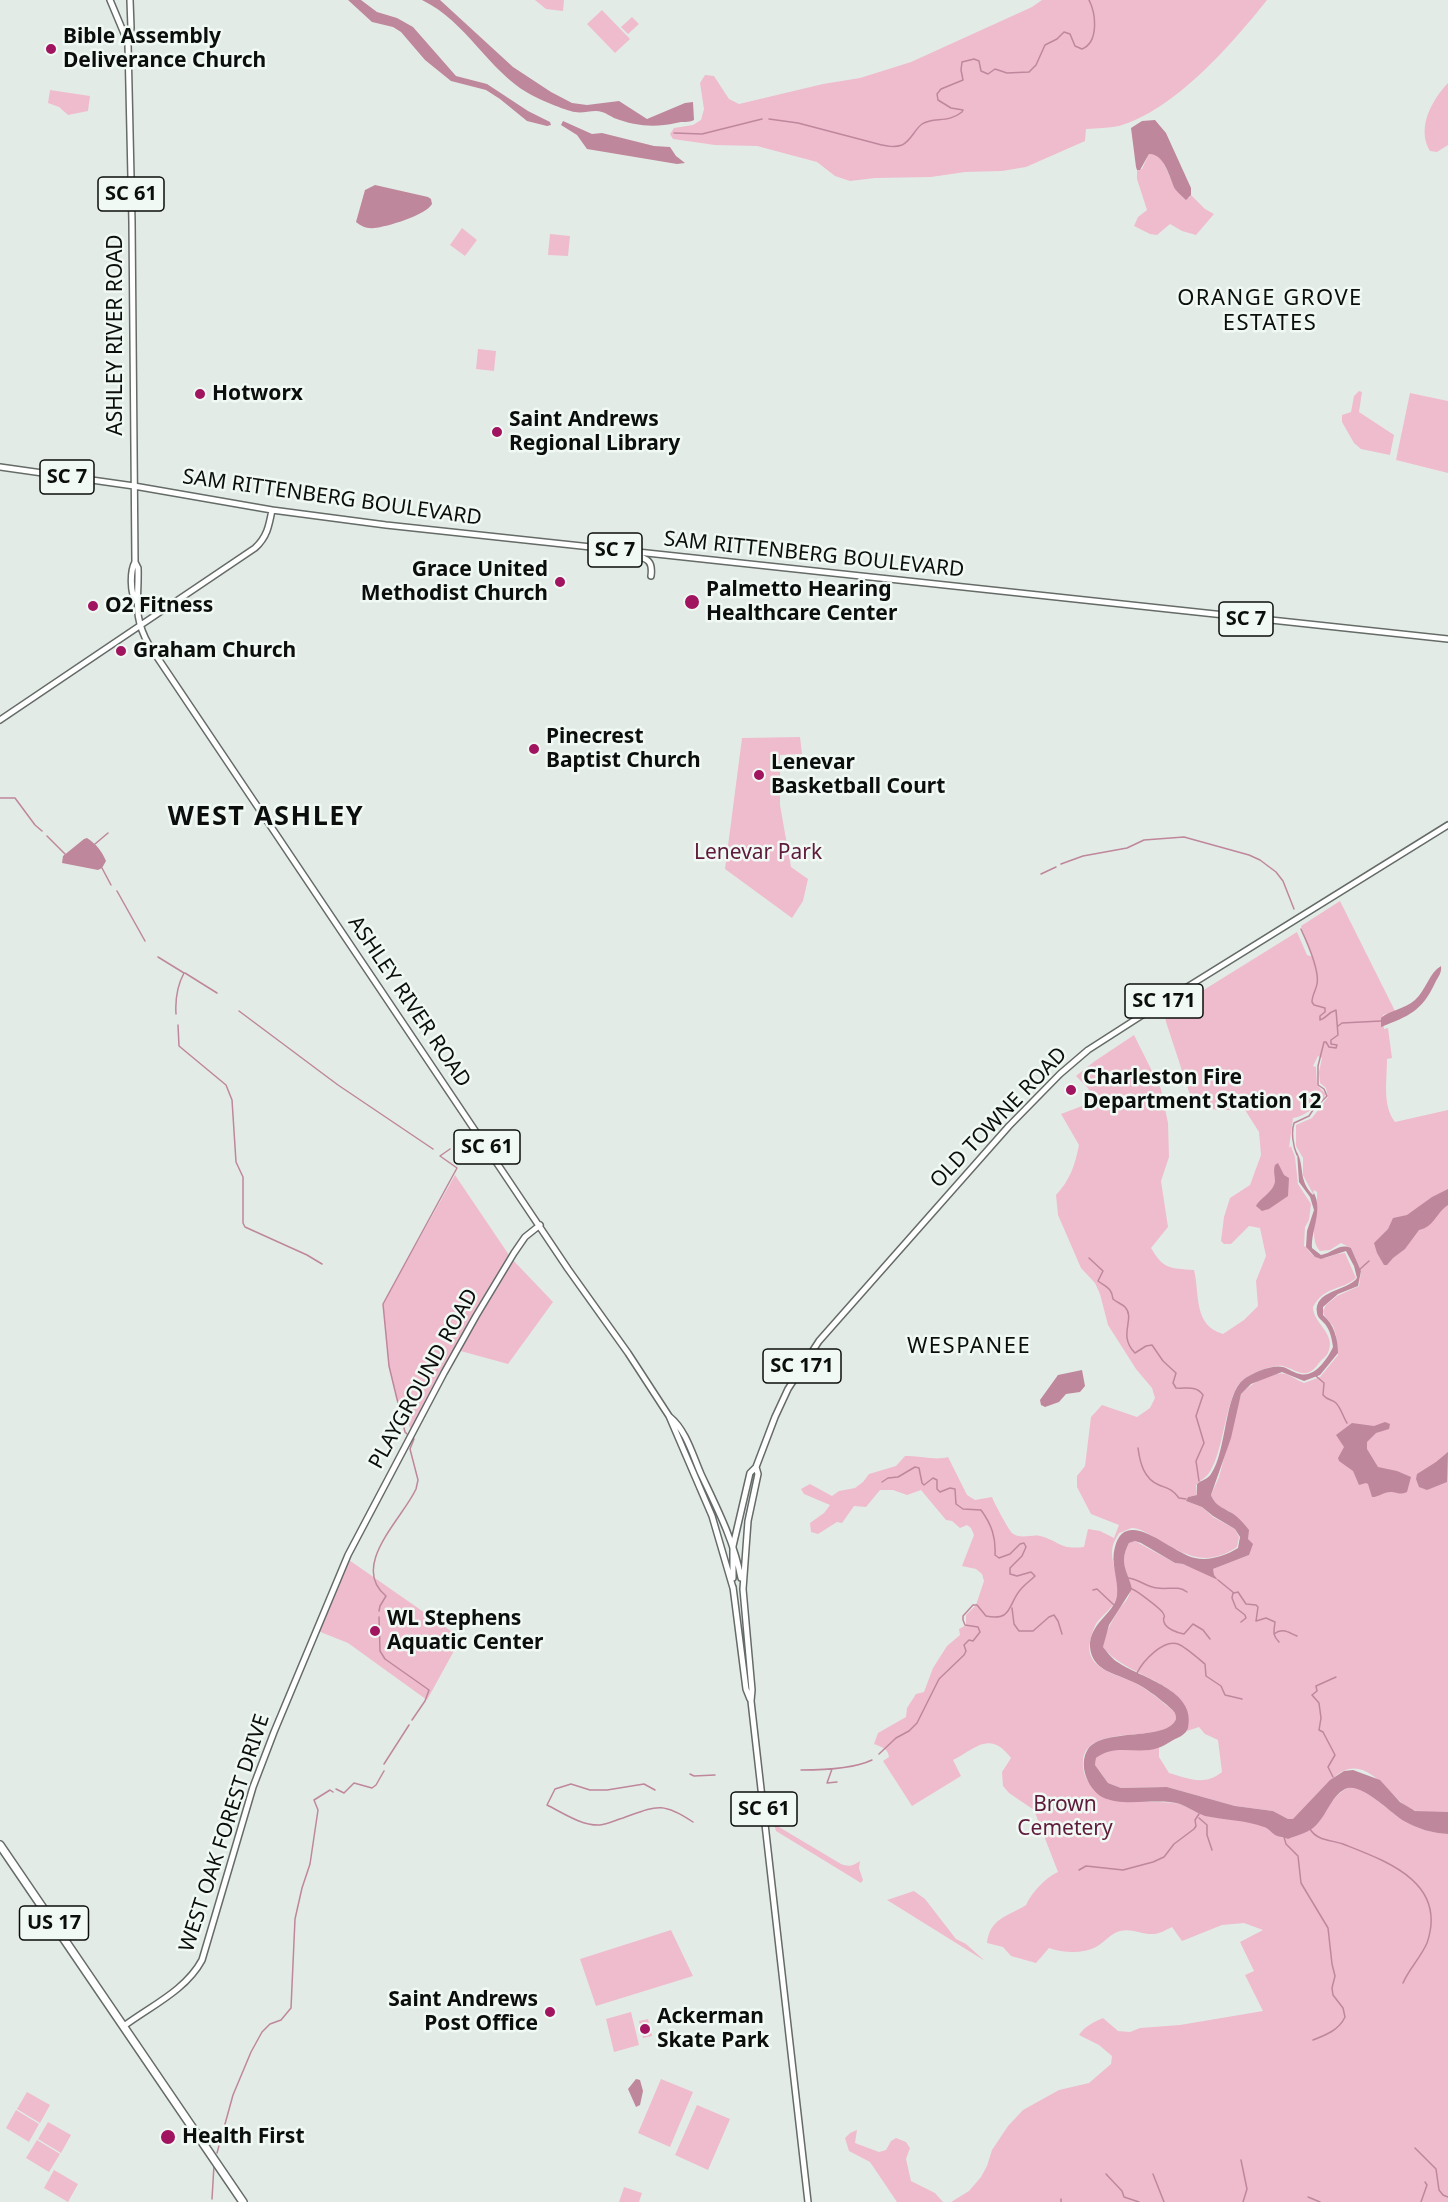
<!DOCTYPE html>
<html>
<head>
<meta charset="utf-8">
<style>
	body { margin:0 }
	canvas { display:block; background:#e3ebe6 }
</style>
</head>
<body>
<canvas width="1448" height="2202"></canvas>
<script>
const context = document.querySelector('canvas').getContext('2d');
context.lineJoin = 'round';
function fillPath(path, color) { context.fillStyle = color; context.fill(path, 'evenodd'); }
function trace(path, color, width, dash) { context.strokeStyle = color; context.lineWidth = width; context.lineCap = dash ? 'butt' : 'round'; context.setLineDash(dash || []); context.stroke(path); }
function write(font, color, halo, rows, align = 'center') {
  context.font = font + ' "Noto Sans",sans-serif'; context.lineWidth = 5; context.setLineDash([]); context.textBaseline = 'middle'; context.strokeStyle = halo; context.fillStyle = color; for (const [text, x, y, turn = 0] of rows) {
    context.save(); context.translate(x, y); context.rotate((+turn || 0) * Math.PI / 180); context.textAlign = isNaN(turn) ? turn : align; if (halo) context.strokeText(text, 0, 0); context.fillText(text, 0, 0); context.restore();
  }
}
fillPath(new Path2D(`
	M535,0H564L563,11L546,9Z
	M1042,0H1267C1232,44 1175,110 1119,126C1109,128 1097,128 1086,129L1085,141L1026,167L1002,171L965,172L931,177L875,178L850,181L835,176L817,162L757,146L715,145L673,139L670,134L674,128L693,125L701,120L704,109L700,83L705,75L714,76L729,99L739,104L823,84L860,78L911,62L1032,7Z
	M602,10L630,39L615,53L587,24Z
	M632,17L639,24L628,34L621,27Z
	M1448,83V145L1437,152L1430,151C1416,128 1432,100 1448,83Z
	M50,90L90,96L88,111L68,115L59,107L48,103Z
	M1149,154C1171,153 1165,191 1189,198L1191,195L1205,209L1214,214L1196,235L1182,231L1170,224L1157,235L1150,234L1134,226L1138,217L1147,210L1137,179V170L1142,169Z
	M462,228L477,240L465,256L450,245Z
	M550,234L570,236L568,256L548,255Z
	M478,349L496,351L494,371L476,369Z
	M1359,391L1362,392L1359,412L1394,435L1390,455L1361,449L1354,443L1342,422V415L1351,412L1354,396Z
	M1410,393L1448,401V473L1396,460Z
	M800,737L802,754L780,755V805L791,867L808,879L803,901L792,918L725,869L742,738Z
	M1340,901L1395,1011L1383,1015L1384,1029L1388,1028L1392,1058L1387,1059C1387,1080 1382,1105 1395,1122L1448,1110V1812C1438,1812 1425,1813 1416,1811C1393,1805 1373,1757 1343,1771C1328,1779 1307,1806 1294,1819H1288L1273,1811L1235,1806L1167,1787L1121,1788L1108,1783L1095,1765L1096,1758L1103,1752L1115,1749L1139,1750L1159,1748V1757L1169,1773C1189,1779 1205,1786 1222,1772L1218,1740L1205,1734L1199,1727L1187,1731C1195,1680 1128,1680 1103,1647C1105,1632 1112,1621 1120,1608C1124,1603 1129,1598 1130,1592C1134,1573 1115,1570 1129,1543L1135,1541L1175,1563L1183,1564L1202,1571L1213,1569L1249,1555L1248,1539L1229,1511L1220,1508L1214,1502L1211,1495L1219,1477L1241,1394C1251,1384 1270,1371 1286,1374C1292,1376 1298,1381 1304,1383L1320,1377L1338,1355L1336,1335L1333,1326L1324,1315L1323,1311L1326,1305L1337,1296L1359,1286L1361,1271L1351,1248L1341,1243L1330,1250L1320,1251C1308,1239 1318,1210 1317,1192L1314,1190L1313,1194L1303,1175V1158L1296,1146V1125L1312,1118L1328,1097L1326,1088L1320,1083L1319,1072L1322,1058L1318,1056L1313,1066L1316,1067L1317,1085L1326,1094C1321,1104 1304,1117 1293,1118L1289,1148L1291,1146L1295,1157L1298,1184L1311,1204L1309,1220L1305,1227L1304,1246L1306,1247C1320,1268 1326,1254 1345,1253L1356,1278C1342,1291 1325,1285 1313,1307C1313,1324 1337,1333 1328,1353C1326,1357 1322,1359 1319,1363C1306,1381 1299,1371 1283,1366C1274,1364 1252,1373 1244,1379C1225,1392 1225,1451 1209,1473C1205,1479 1200,1480 1196,1485L1197,1495L1188,1497L1186,1501L1202,1507L1213,1517L1235,1529L1239,1537L1237,1547C1203,1570 1181,1552 1150,1535C1145,1532 1139,1528 1132,1528C1128,1529 1123,1532 1119,1533C1117,1537 1114,1541 1113,1545C1108,1563 1124,1583 1116,1600C1112,1608 1104,1614 1098,1621C1094,1626 1091,1636 1090,1642C1084,1668 1116,1674 1133,1682C1145,1688 1156,1696 1166,1705C1172,1710 1176,1711 1176,1719C1166,1746 1088,1721 1083,1760C1082,1768 1085,1781 1092,1785C1097,1789 1142,1802 1148,1802C1158,1802 1170,1802 1180,1804C1188,1807 1196,1813 1204,1815C1222,1820 1251,1819 1267,1828C1275,1832 1280,1840 1290,1838C1314,1834 1334,1788 1352,1787C1366,1787 1391,1814 1405,1821C1418,1829 1433,1833 1448,1834V2202H951L969,2191L981,2177L987,2166L992,2150L1008,2126L1023,2110L1059,2090L1089,2083L1111,2064L1112,2056L1099,2045L1079,2035C1085,2026 1094,2022 1103,2018L1118,2031L1130,2032L1140,2028L1180,2025L1263,2011L1245,1975L1254,1971L1240,1942L1263,1930L1244,1923L1222,1925L1182,1941L1172,1927C1166,1930 1159,1934 1154,1934C1143,1935 1132,1928 1120,1931C1110,1934 1105,1942 1096,1947C1083,1954 1063,1953 1049,1948L1036,1963L1011,1956L1003,1947L987,1943C990,1918 1007,1917 1026,1905C1032,1892 1045,1878 1058,1872L1034,1810L1009,1793L1003,1786L1002,1772L1011,1758C990,1730 976,1748 953,1760L961,1776L912,1806L883,1761L889,1757C888,1748 881,1747 874,1744L878,1733L906,1717L907,1708L916,1694L924,1692L933,1668L947,1646L960,1635L959,1629L966,1625V1615L976,1605L984,1581L982,1574L976,1569L962,1566L974,1535L971,1528L967,1525L960,1528L952,1521L946,1520L921,1490L907,1495L893,1490H880L866,1507L854,1506L842,1523L837,1522L818,1534L811,1532L810,1523L824,1513L830,1505L804,1494L801,1489L810,1484L832,1496L839,1491L855,1488L863,1482L869,1474L896,1466L905,1456C921,1455 933,1461 948,1457L967,1495L975,1500L992,1497C993,1501 1009,1530 1012,1533C1021,1540 1031,1534 1040,1536C1060,1541 1059,1550 1084,1547L1088,1529L1100,1531L1114,1538L1119,1525L1091,1514L1077,1487V1476L1085,1466L1091,1417L1102,1405L1137,1417L1150,1408L1155,1398L1152,1388L1136,1369L1108,1325L1100,1294L1095,1283L1081,1268L1058,1215L1056,1195C1070,1180 1075,1165 1079,1145L1061,1114L1082,1106L1091,1096L1088,1088L1076,1076L1095,1061L1134,1035L1161,1089L1168,1123L1169,1157L1161,1181L1168,1227L1151,1248C1164,1270 1170,1268 1194,1270C1200,1295 1193,1325 1223,1334L1244,1320L1258,1306L1256,1281L1266,1256L1260,1228L1249,1226L1231,1244H1224L1221,1241L1224,1217L1230,1198L1250,1185L1261,1155L1259,1132L1245,1110H1220L1194,1107L1166,1022L1165,1014L1297,932L1307,955L1313,957L1301,926Z
	M455,1175L511,1258L553,1302L508,1364L457,1350L412,1432L398,1402L389,1366L383,1304Z
	M349,1560L461,1638L427,1700L348,1643L318,1631Z
	M774,1824L841,1864C849,1867 853,1866 860,1861L859,1868L863,1880L861,1883L776,1831Z
	M914,1891L925,1899L956,1939L966,1944L985,1961L887,1900Z
	M671,1930L693,1976L596,2006L580,1959Z
	M631,2012L639,2045L614,2052L606,2019Z
	M648,2019L652,2036L643,2038L639,2021Z
	M661,2079L693,2092L670,2147L638,2133Z
	M27,2092L50,2105L40,2123L17,2109Z
	M697,2105L730,2119L708,2170L675,2155Z
	M16,2110L39,2124L29,2142L6,2128Z
	M48,2122L71,2135L61,2153L38,2139Z
	M857,2130L855,2143L879,2152L886,2150L891,2141L896,2138L906,2142L910,2148L906,2159L911,2181L935,2193L943,2202H897L870,2162L849,2151L845,2138L850,2133Z
	M37,2140L60,2154L49,2172L26,2158Z
	M54,2170L78,2184L68,2202L44,2188Z
	M624,2187L642,2193L639,2202H619Z`), '#efbcce');
fillPath(new Path2D(`
	M348,0H361L377,12L397,18L413,27L456,76L487,84L528,111L550,122L551,125L547,126L527,121L500,99L486,90L451,81L425,60L401,32L393,27L372,22Z
	M422,0H440L513,67L551,92L572,103L587,105L619,101L647,119L685,103L693,102L694,120C688,123 683,121 676,123C654,128 635,126 614,118C610,116 606,113 602,112C594,109 583,114 575,112C566,111 536,98 528,93C488,70 467,22 422,0Z
	M1155,120L1166,133L1191,188V195L1186,200C1182,196 1178,193 1175,189C1169,177 1165,154 1149,154L1140,170H1137L1136,167L1131,128L1142,121Z
	M563,121L592,134L602,133L654,146L670,147L676,156L685,163L677,164L587,149L577,135L561,125Z
	M375,185L428,197L431,199L432,204C426,215 387,227 374,228C367,229 361,226 356,222L365,190Z
	M87,838C96,844 102,851 106,861L102,868L98,870L62,863L63,856L84,839Z
	M1441,966C1442,973 1438,977 1435,983C1422,1011 1409,1016 1381,1027V1018C1390,1010 1405,1009 1415,1000C1426,990 1429,973 1441,966Z
	M1297,1152C1305,1168 1298,1180 1313,1195L1314,1193C1323,1211 1311,1230 1312,1248L1321,1255C1333,1253 1339,1243 1351,1248L1361,1271L1358,1286L1338,1294L1323,1307V1315C1334,1324 1338,1339 1338,1353L1320,1375L1304,1381L1282,1372L1251,1384L1241,1394L1231,1438L1211,1495C1216,1508 1226,1508 1236,1516C1241,1520 1245,1525 1249,1530L1248,1539L1253,1544L1249,1555L1213,1569L1214,1575L1218,1580L1183,1564L1175,1563L1141,1543L1135,1541L1129,1543C1118,1564 1128,1570 1132,1589L1109,1625L1103,1647C1108,1653 1112,1659 1119,1663C1141,1678 1197,1690 1188,1728C1186,1734 1180,1737 1175,1739C1169,1742 1164,1746 1158,1748C1137,1755 1115,1743 1096,1758L1095,1765L1108,1783L1121,1788L1167,1787L1235,1806L1273,1811L1288,1819H1293L1330,1780L1344,1771L1353,1770L1380,1780L1400,1802L1415,1811L1448,1812V1834C1432,1833 1418,1829 1404,1821C1390,1813 1361,1781 1345,1789C1330,1797 1326,1818 1313,1828C1306,1833 1296,1836 1288,1839C1283,1837 1279,1837 1275,1835C1271,1832 1268,1828 1264,1827C1246,1820 1224,1820 1205,1816C1196,1813 1188,1807 1180,1804C1157,1797 1124,1808 1102,1797C1087,1788 1078,1764 1088,1749C1104,1727 1167,1742 1176,1719C1176,1711 1172,1710 1167,1705C1156,1696 1146,1688 1133,1682C1115,1673 1092,1671 1090,1647C1089,1623 1114,1614 1117,1596C1119,1580 1110,1563 1115,1547C1126,1505 1172,1554 1195,1558C1210,1561 1225,1556 1238,1548L1240,1537L1235,1529L1213,1516L1202,1507L1186,1501L1188,1497L1197,1495V1484C1201,1480 1207,1480 1211,1474C1227,1451 1224,1394 1244,1379C1252,1373 1273,1364 1283,1367C1289,1369 1294,1373 1300,1374C1315,1378 1328,1358 1333,1347C1332,1339 1330,1330 1325,1324C1322,1320 1318,1319 1317,1313C1313,1290 1348,1291 1357,1278L1354,1266L1346,1251L1321,1259L1315,1257L1306,1247L1307,1231L1314,1210L1310,1197L1299,1182Z
	M1278,1163L1284,1175L1289,1178L1288,1196L1269,1209L1262,1211L1256,1206C1261,1197 1274,1192 1275,1181C1275,1175 1273,1171 1275,1165Z
	M1448,1189V1205C1436,1213 1434,1227 1419,1230L1405,1249L1393,1258L1387,1265H1384L1377,1253L1374,1243L1388,1229L1393,1218L1407,1215L1432,1197Z
	M1082,1370L1085,1386L1080,1392L1066,1394L1059,1402L1045,1407L1041,1405L1040,1400L1058,1375Z
	M1352,1423L1374,1426L1385,1422L1390,1424L1389,1429L1376,1433L1367,1442V1449L1378,1467L1397,1471L1411,1477L1407,1492C1400,1495 1399,1493 1392,1492C1385,1491 1379,1497 1372,1497L1368,1484L1366,1483L1359,1485L1353,1471L1339,1461L1338,1458L1344,1447L1336,1435Z
	M1448,1452L1447,1482L1427,1490L1419,1487L1416,1479L1417,1474L1436,1462Z
	M636,2079L640,2080L643,2091L640,2105L636,2107L628,2089Z`), '#bf879c');
trace(new Path2D(`
	M769,119L798,123L878,144C886,146 894,148 902,145C911,141 914,130 922,124C934,116 947,124 962,112L963,110L951,108L938,100L937,94L941,89L963,80L961,70L962,62L974,59L979,61L981,71L988,74L995,69L1007,73L1029,72L1036,65L1045,45L1057,39L1064,32L1070,34L1075,46L1082,49C1099,42 1096,14 1089,0
	M674,133L702,134L762,119
	M0,798H15L35,825L42,831
	M47,836L65,854
	M95,844L108,833
	M1061,864L1083,856L1127,848L1144,840L1184,837L1249,855L1260,860L1276,872L1283,881L1294,909
	M102,868L111,885
	M1041,874L1056,867
	M117,891L145,941
	M158,957L184,973C177,986 175,998 176,1014
	M185,973L217,993
	M239,1011L338,1085L433,1149
	M178,1025L179,1046L226,1085L232,1100L236,1162L243,1177V1223L245,1227L307,1255L322,1264
	M1338,1026L1342,1023L1381,1021
	M1297,1155C1293,1146 1291,1132 1294,1123L1309,1116L1313,1110L1327,1096L1324,1089L1318,1085V1066L1324,1042H1326L1329,1047L1336,1048L1337,1045L1331,1044V1040L1338,1035L1336,1010C1327,1013 1327,1018 1320,1020V1016L1325,1012V1008L1314,1005L1312,1002C1312,995 1316,990 1317,984C1320,970 1307,942 1301,929
	M1089,1258L1103,1271L1098,1281C1106,1287 1112,1288 1113,1299C1116,1302 1122,1304 1125,1307C1136,1319 1117,1335 1135,1353L1146,1346L1152,1345L1163,1361L1176,1373L1173,1383L1176,1388C1187,1389 1196,1385 1203,1395L1196,1416L1204,1443L1196,1461L1199,1481
	M1359,1270L1369,1261
	M1316,1376L1324,1383L1323,1395C1328,1401 1332,1399 1336,1403C1341,1408 1343,1417 1347,1423
	M407,1434L405,1432L389,1366L383,1304L457,1168L440,1156L450,1149
	M1138,1448C1140,1463 1144,1479 1159,1485C1169,1489 1172,1489 1179,1498L1186,1499
	M1128,1578C1139,1579 1146,1587 1157,1588C1168,1590 1178,1585 1187,1592
	M1218,1580L1234,1593L1238,1592L1246,1604L1256,1605L1258,1607L1256,1621L1266,1618L1275,1622C1274,1631 1272,1635 1279,1642
	M1132,1589C1136,1590 1161,1609 1163,1613C1167,1620 1162,1614 1164,1622C1166,1629 1178,1633 1184,1634L1193,1624L1203,1630L1210,1639
	M1093,1590L1097,1589L1114,1605
	M1233,1593L1232,1598L1236,1608L1245,1615L1246,1618L1241,1622
	M1012,1608L1014,1624L1019,1631H1033L1049,1617L1054,1615L1058,1621L1062,1634
	M379,1611L380,1606L386,1596C349,1566 403,1518 416,1489L418,1480L410,1449L414,1439L413,1438
	M379,1617L380,1651L385,1659L429,1690L425,1701L412,1720
	M1274,1634C1283,1627 1289,1633 1297,1636
	M1137,1673C1143,1661 1163,1639 1178,1644C1184,1646 1199,1659 1205,1664L1206,1676L1221,1686L1225,1695L1242,1699
	M879,1754L896,1738L909,1731L917,1723L939,1679L964,1655L966,1651L964,1645L969,1640L973,1641L980,1632L978,1627L965,1625L963,1620V1616L973,1605H977L986,1616C1013,1622 1008,1603 1021,1589C1025,1584 1030,1581 1035,1576L1031,1572L1017,1576L1010,1574V1568L1022,1556L1026,1547L1024,1543L1020,1544L1010,1554L999,1558L995,1555C996,1538 992,1525 981,1510L963,1509L956,1504L955,1489L950,1488L940,1492L937,1489V1480L933,1478L924,1485L922,1483L919,1468L915,1467L898,1477L888,1478L882,1482
	M384,1764L409,1725
	M832,1769L827,1783L837,1782
	M801,1770C823,1770 853,1769 872,1760
	M690,1774L694,1776L715,1775
	M1333,1777L1328,1767L1335,1755L1323,1732L1319,1730L1321,1718L1319,1703L1312,1695L1317,1691L1316,1686L1336,1677
	M336,1789L344,1793L354,1783L372,1788L376,1785L384,1771
	M655,1790L644,1784L607,1790H590L571,1784L555,1789L547,1805C563,1813 582,1826 600,1825C607,1824 616,1820 623,1818C656,1806 662,1801 693,1822
	M1199,1818L1207,1825V1835L1212,1850
	M1310,1829C1317,1841 1332,1840 1343,1844C1386,1861 1448,1882 1427,1943C1421,1957 1409,1969 1403,1983
	M1284,1837L1286,1844L1298,1856L1301,1883L1328,1928L1332,1964L1335,1976L1332,1988L1333,1995L1343,2008L1345,2017C1339,2030 1326,2035 1313,2040
	M1079,1870L1086,1866L1123,1870L1153,1862L1164,1857L1174,1844L1194,1829L1196,1826L1195,1820L1199,1814
	M1415,2148L1436,2169L1439,2190L1443,2195L1448,2197
	M217,2153L233,2095L251,2052L262,2032L270,2024L281,2020L291,2008L295,1919L302,1888L310,1864L318,1810L314,1800L330,1790L333,1792
	M1241,2160L1247,2189L1243,2202
	M1106,2174L1122,2191L1124,2197L1139,2202
	M1153,2174L1164,2202
	M1308,2197L1320,2202
	M212,2199L214,2165
	M1061,2202V2199
	M1421,2202L1427,2185L1425,2182`), '#bf879c', 1.5);
const major = new Path2D(`
	M110,0L128,43
	M130,0L131,28L128,44L132,222L135,562C130,571 130,593 136,601
	M0,467L134,486L272,510L386,525L1448,639
	M634,555C648,559 653,561 651,576
	M135,562L138,568C139,600 132,615 149,645L568,1269L628,1353L669,1416L712,1516L733,1588
	M0,720L255,548C267,537 269,526 272,510
	M785,1361L793,1367L795,1378
	M670,1417C686,1430 693,1456 701,1474C717,1508 734,1541 741,1578
	M733,1578V1546L750,1473L756,1467
	M733,1587L746,1689L750,1699
	M124,2026C151,2006 186,1990 202,1960L253,1787L274,1732L348,1555L444,1373L476,1316L514,1253L525,1237L540,1225
	M808,2202L751,1701L752,1690L743,1589L748,1521L758,1474L756,1467L775,1417L788,1389L819,1341L1009,1126L1060,1074L1088,1050L1155,1007L1448,825`);
const highway = new Path2D(`
	M0,1845L243,2202`);
trace(major, '#656c67', 8);
trace(highway, '#656c67', 10);
trace(major, '#fff', 5);
trace(highway, '#fff', 7);
for (const [x, y, r, color] of [
	[51,49,6,"#a01460"],
	[200,394,6,"#a01460"],
	[497,432,6,"#a01460"],
	[560,582,6,"#a01460"],
	[692,602,8,"#a01460"],
	[93,606,6,"#a01460"],
	[121,651,6,"#a01460"],
	[534,749,6,"#a01460"],
	[759,775,6,"#a01460"],
	[1071,1090,6,"#a01460"],
	[375,1631,6,"#a01460"],
	[550,2012,6,"#a01460"],
	[645,2029,6,"#a01460"],
	[168,2137,8,"#a01460"]
]) { const dot = new Path2D(); dot.arc(x, y, r, 0, 2 * Math.PI); context.fillStyle = color; context.fill(dot); trace(dot, '#f0f9f3', 2); }
for (const [x, y, w] of [
	[131,194,66],
	[67,477,54],
	[615,550,54],
	[1246,619,54],
	[1164,1001,78],
	[487,1147,66],
	[802,1366,78],
	[764,1809,66],
	[54,1923,69]
]) { const box = new Path2D(); box.roundRect(x - w / 2, y - 17, w, 34, 4.5); context.fillStyle = '#f0f9f3'; context.fill(box); trace(box, '#0b0e0c', 1.5); }
write('bold 20px', '#0b0e0c', null, [
	["SC 61",131,194],
	["SC 7",67,477],
	["SC 7",615,550],
	["SC 7",1246,619],
	["SC 171",1164,1001],
	["SC 61",487,1147],
	["SC 171",802,1366],
	["SC 61",764,1809],
	["US 17",54,1923]
]);
write('bold 21px', '#0b0e0c', '#f0f9f3', [
	["Bible Assembly",63,37],
	["Deliverance Church",63,61],
	["Hotworx",212,394],
	["Saint Andrews",509,420],
	["Regional Library",509,444],
	["Grace United",548,570,"right"],
	["Methodist Church",548,594,"right"],
	["Palmetto Hearing",706,590],
	["Healthcare Center",706,614],
	["O2 Fitness",105,606],
	["Graham Church",133,651],
	["Pinecrest",546,737],
	["Baptist Church",546,761],
	["Lenevar",771,763],
	["Basketball Court",771,787],
	["Charleston Fire",1083,1078],
	["Department Station 12",1083,1102],
	["WL Stephens",387,1619],
	["Aquatic Center",387,1643],
	["Saint Andrews",538,2000,"right"],
	["Post Office",538,2024,"right"],
	["Ackerman",657,2017],
	["Skate Park",657,2041],
	["Health First",182,2137]
], 'left');
write('21px', '#0b0e0c', '#f0f9f3', [
	["ASHLEY RIVER ROAD",116,335,-90],
	["SAM RITTENBERG BOULEVARD",332,498,8],
	["SAM RITTENBERG BOULEVARD",814,555,6],
	["ASHLEY RIVER ROAD",409,1002,56],
	["OLD TOWNE ROAD",999,1118,-46],
	["PLAYGROUND ROAD",424,1379,-61],
	["WEST OAK FOREST DRIVE",225,1833,-72]
]);
write('21px', '#5e1a3a', '#f0f9f3', [
	["Lenevar Park",758,853],
	["Brown",1065,1805],
	["Cemetery",1065,1829]
]);
context.letterSpacing = '1.5px';
write('22px', '#0b0e0c', '#f0f9f3', [
	["ORANGE GROVE",1270,299],
	["ESTATES",1270,324],
	["WESPANEE",969,1347]
]);
context.letterSpacing = '0px';
context.letterSpacing = '1.5px';
write('bold 27px', '#0b0e0c', '#f0f9f3', [
	["WEST ASHLEY",266,817]
]);
context.letterSpacing = '0px';
</script>
</body>
</html>
